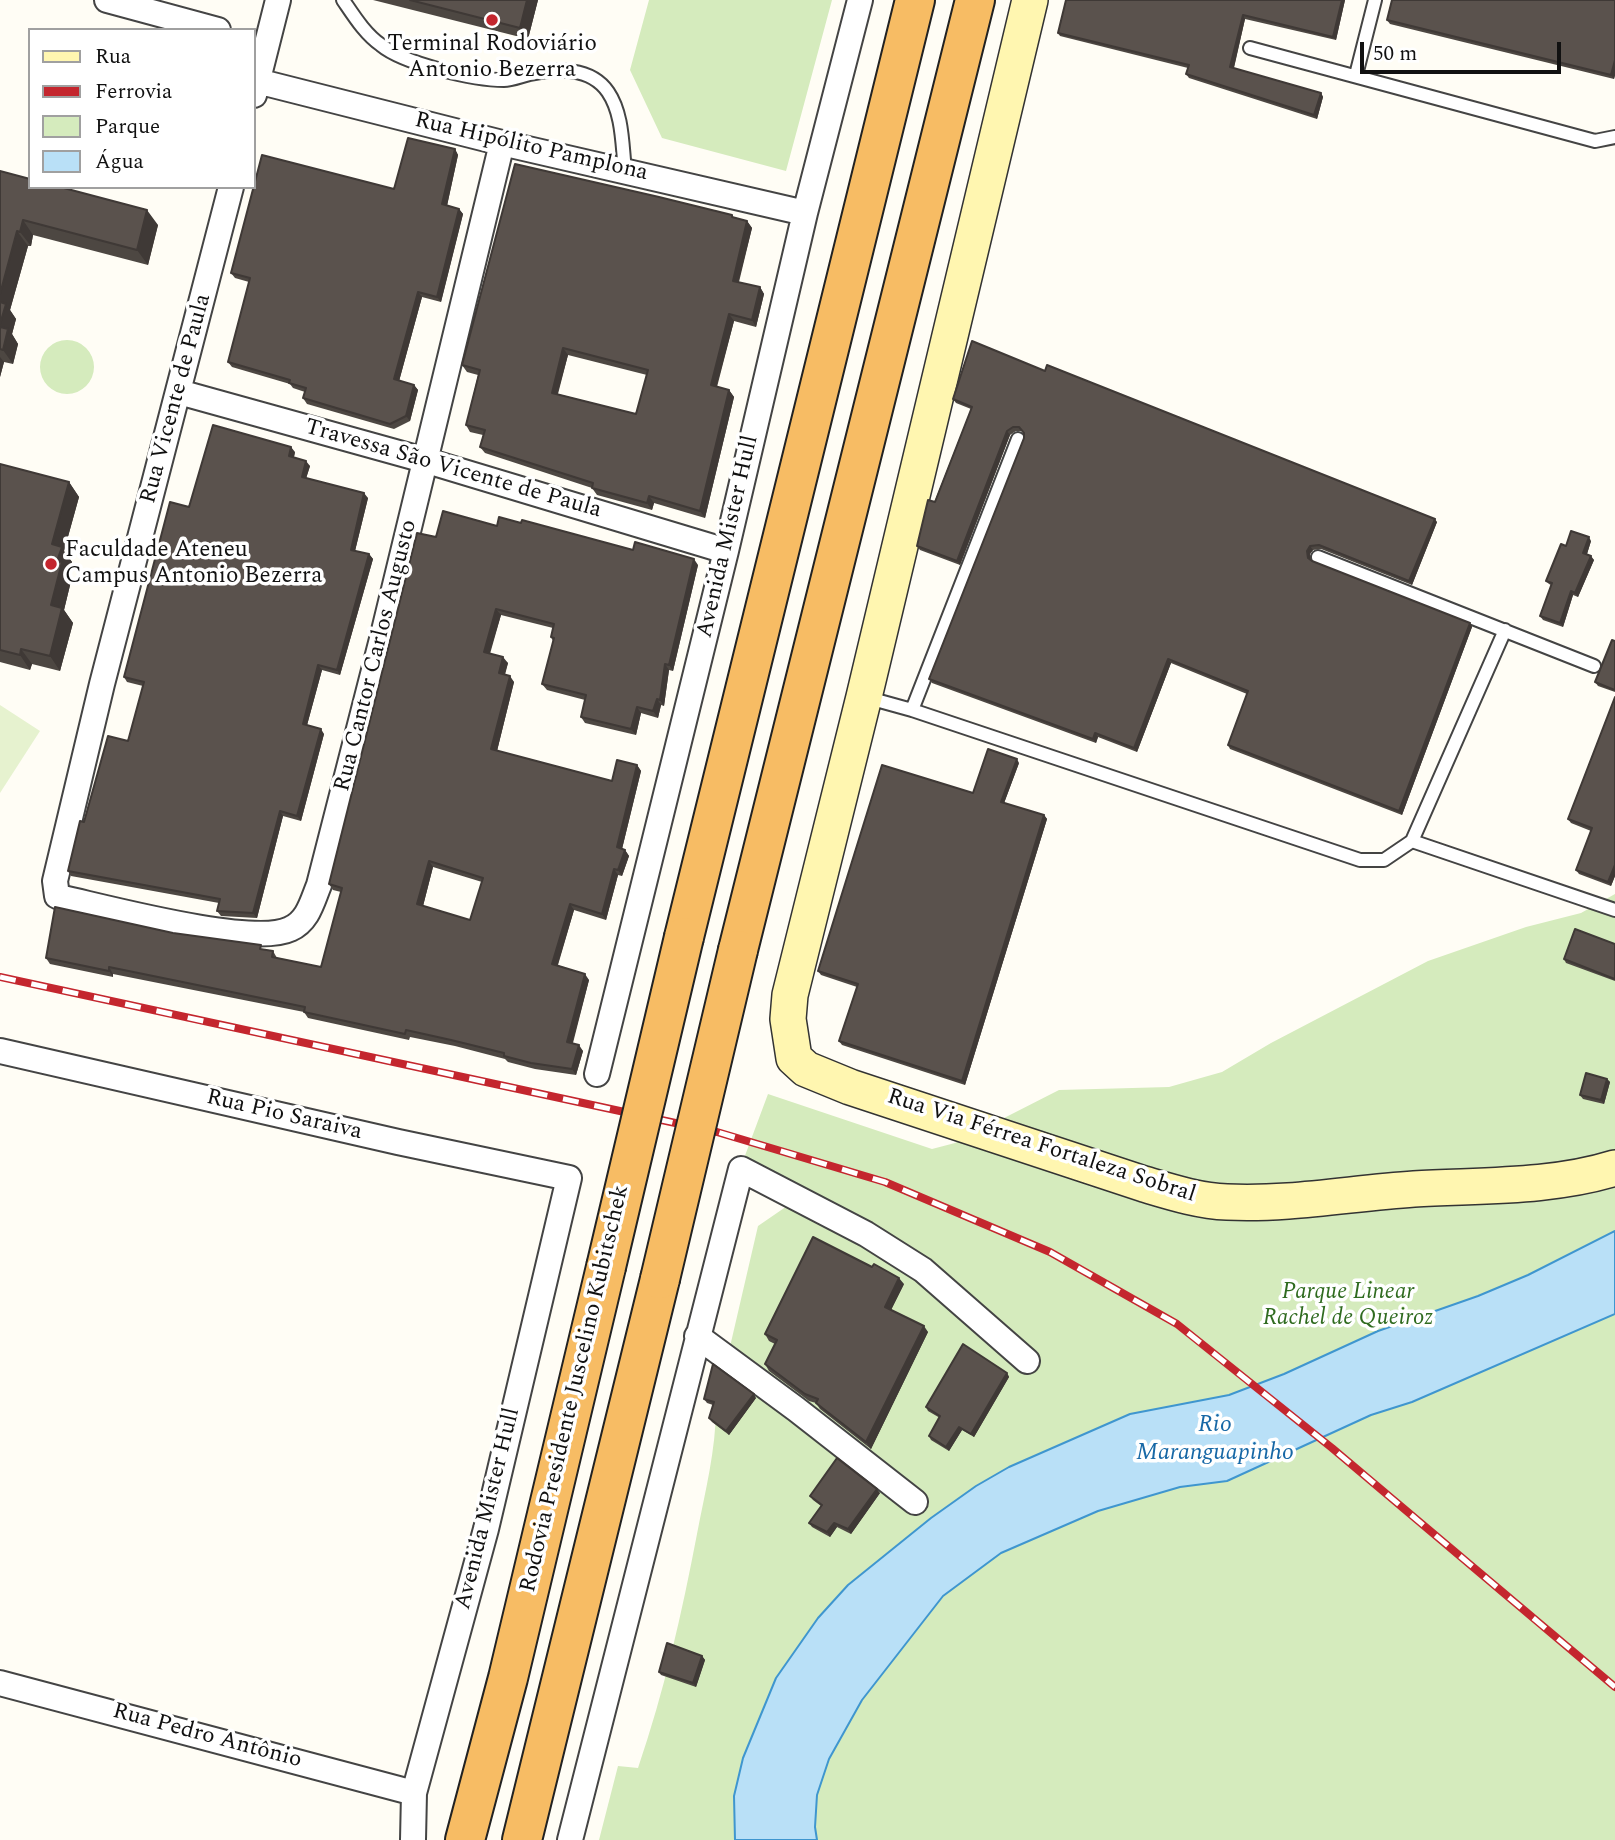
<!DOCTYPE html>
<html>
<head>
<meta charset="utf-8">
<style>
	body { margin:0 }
	#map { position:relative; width:1615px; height:1840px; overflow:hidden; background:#fffdf5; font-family:Spectral,serif }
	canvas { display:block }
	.legend { position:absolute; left:28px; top:28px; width:228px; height:161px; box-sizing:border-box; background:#fff; border:2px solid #a0a0a0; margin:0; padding:9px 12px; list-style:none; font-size:21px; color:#111 }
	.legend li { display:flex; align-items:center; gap:14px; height:35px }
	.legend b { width:35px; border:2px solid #a0a0a0 }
	.scale { position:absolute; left:1360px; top:42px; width:201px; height:32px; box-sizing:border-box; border:4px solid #111; border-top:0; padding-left:9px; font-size:21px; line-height:24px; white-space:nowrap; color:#111; -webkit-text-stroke:5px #fff; paint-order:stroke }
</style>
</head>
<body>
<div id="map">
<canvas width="1615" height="1840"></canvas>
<ul class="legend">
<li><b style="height:9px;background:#fff6b0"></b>Rua</li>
<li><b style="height:9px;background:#c4262e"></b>Ferrovia</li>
<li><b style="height:19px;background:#d5ebbd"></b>Parque</li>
<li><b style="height:19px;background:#b9e0f7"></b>Água</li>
</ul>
<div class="scale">50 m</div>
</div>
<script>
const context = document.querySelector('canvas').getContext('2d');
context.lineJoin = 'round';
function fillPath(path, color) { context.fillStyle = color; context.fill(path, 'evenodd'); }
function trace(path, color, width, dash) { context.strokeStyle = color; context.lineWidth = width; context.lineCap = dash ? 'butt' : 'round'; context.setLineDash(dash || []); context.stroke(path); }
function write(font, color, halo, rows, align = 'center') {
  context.font = font + ' Spectral,serif'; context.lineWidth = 7; context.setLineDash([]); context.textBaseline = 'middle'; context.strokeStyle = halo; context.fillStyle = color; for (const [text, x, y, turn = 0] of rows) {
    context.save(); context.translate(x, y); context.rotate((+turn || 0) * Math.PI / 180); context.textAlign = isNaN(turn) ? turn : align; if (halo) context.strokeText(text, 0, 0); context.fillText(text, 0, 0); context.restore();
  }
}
fillPath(new Path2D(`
	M649,0H832L786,171L662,138L630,70Z
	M40 367a27 27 0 1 1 54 0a27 27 0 1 1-54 0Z
	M1615,894V1840H599L618,1766L638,1768C664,1692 682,1613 697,1534C705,1492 716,1450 716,1407L758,1226L806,1193L743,1161L768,1094L932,1149L955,1143L1059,1090L1169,1087L1222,1072L1271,1043L1428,961L1526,927L1581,913ZM1159,1493L1098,1511L1001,1553L943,1596L862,1700L829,1759L818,1789L807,1763L997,1510Z`), '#d5ebbd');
fillPath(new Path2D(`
	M0,705L40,731L0,793Z`), '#e6f2cf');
const water = new Path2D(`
	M1615,1231V1314L1412,1402L1371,1415L1227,1481L1180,1487L1098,1511L1001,1553L943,1596L862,1700L829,1759L817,1795L815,1827L817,1840H735L734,1796L743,1758L776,1678L818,1618L848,1585L931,1518L976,1486L1009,1467L1130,1414L1229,1395L1284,1374L1378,1331L1478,1296L1528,1275Z`);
fillPath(water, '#b9e0f7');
trace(water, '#3f96cf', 2);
const service = new Path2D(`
	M343,0C354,16 365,34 381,45C404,64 474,80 504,80C512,80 521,76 530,74C556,68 591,67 608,92C623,114 622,145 625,170
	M1250,48L1595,141L1615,137
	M1356,75L1375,0
	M1318,557L1594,666
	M865,697L912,710L1360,860H1384L1412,841L1615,910
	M912,710L1018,439
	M1412,841L1505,630`);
const minor = new Path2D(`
	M107,0L218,30
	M257,81L502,143L805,213
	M254,95L278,0
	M231,187L102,684L55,881L57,896L63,898C108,908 253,947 290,929C308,921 312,902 319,885L382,639L502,143
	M179,392L424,460L726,551
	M0,1051L398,1142L569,1178L486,1529L414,1793L413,1840
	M597,1074L726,551L805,213L860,0
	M697,1336L796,1409L915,1502
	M0,1683L414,1793
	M570,1840L741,1169L866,1234L923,1270L1027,1361`);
const secondary = new Path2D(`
	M1030,0L864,697L790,995L788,1019L794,1058L806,1069L850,1087L1144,1184C1171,1192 1199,1201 1227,1202C1289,1205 1352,1193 1414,1189C1480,1185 1551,1188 1615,1168`);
const trunk = new Path2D(`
	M684,937L915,0
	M738,950L975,0
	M465,1840L508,1678L606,1267
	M522,1840L660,1279`);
trace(service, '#444', 16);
trace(minor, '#444', 28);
trace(secondary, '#333', 38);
trace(trunk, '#222', 42);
trace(service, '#fff', 12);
trace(minor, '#fff', 24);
trace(secondary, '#fff6b0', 35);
trace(trunk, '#f7bc64', 38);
const rail = new Path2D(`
	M0,977L717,1132L885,1182L1050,1252L1177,1324L1332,1448L1615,1687`);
trace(rail, '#c4262e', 8);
trace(rail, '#fff', 5, [16]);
const trunkBridge = new Path2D(`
	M606,1267L684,937
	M660,1279L738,950`);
trace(trunkBridge, '#222', 42, []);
trace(trunkBridge, '#f7bc64', 38);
fillPath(new Path2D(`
	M373,0H538L528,39Z
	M1345,0L1336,40L1245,19L1234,68L1321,93L1323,97L1317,119L1189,78L1186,74L1188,68L1060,36L1058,33Z
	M1615,0V75L1614,79L1390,24L1387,20Z
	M455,149L458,155L447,206L459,209L463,214L441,302L422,297L399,381L414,385L418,390L410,421L394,429L307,404L303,398L305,392L293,388L290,384L232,367L228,362L249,282L235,278L231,273L394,189Z
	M0,171L158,225L148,265L33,235L31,246H28L10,310L16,319L12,334L18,344L13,364L4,362L0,377Z
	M732,215L734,218L747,221L752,228L739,282L760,287L764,294L756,327L734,321L717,387L729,390L734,397L705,518L654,503L652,510L597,495L592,488L485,453L480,447L483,435L470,432L466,425L478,375L467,372L462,365ZM568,355L647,375L636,414L558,394Z
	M1045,371L1437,522L1412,585L1321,549L1313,550L1310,554L1311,560L1312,561L1470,623L1472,627L1402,815L1230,749L1228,745L1247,694L1171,663L1137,752L1098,737L1096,743L932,683L929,679L1024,438V434L1022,431H1016L1010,435L960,565L920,550L917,546L971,409L956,403L953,399Z
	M295,452L294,457L310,466L306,478L368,498L355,551L369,554L373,559L340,675L322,670L307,725L324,734L301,821L283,816L257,918L221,916L217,911L219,903L71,876L68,871L84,822L128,741L143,686L127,682L124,677L189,507Z
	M0,464L69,482L79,497L64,551L72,562L69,572L72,577L64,610L73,623L60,671L32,664L30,670L0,662Z
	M521,523L698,565L673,671L669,670L664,706L661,705L658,718L641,713L636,735L585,723L581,717L585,700L547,690L542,684L553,641L551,637L553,628L501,615L490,654L508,663L505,675L514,682L497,751L612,781L637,765L641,771L622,849L625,850L629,856L622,876L618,875L606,920L574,910L558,965L589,980L573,1043L583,1051L576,1075L535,1069L508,1062L505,1059L455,1046L410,1037L409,1040L308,1018L304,1012L113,974V977L50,964L46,958L173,933L273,951L277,958L321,967L341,892L333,890L329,884L436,537L497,526ZM433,867L482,882L470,920L423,906Z
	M1591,541L1587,554L1594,560L1578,597L1573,595L1563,627L1543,620L1540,616L1551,585L1549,584L1546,581L1566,546Z
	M1615,641V692L1598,686L1595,682Z
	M1615,697V876L1611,886L1579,874L1576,870L1591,831L1571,823L1568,819Z
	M1019,763L1004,803L1044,815L1047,819L965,1085L842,1045L839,1041L857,987L821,975L818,971L973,793Z
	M1615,944V981L1566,963L1564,959Z
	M1607,1079L1610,1082L1604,1104L1583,1099L1580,1095Z
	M904,1284L891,1310L928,1332L871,1449L820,1409L816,1403L809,1401L769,1371L765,1364L775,1344L769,1341L765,1334Z
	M1007,1373L1009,1377L974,1437L962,1430L949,1451L931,1440L929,1436L940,1418L928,1411L926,1407Z
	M756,1398L729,1435L712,1422L709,1418L713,1405L707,1403L704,1399Z
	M880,1493L851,1534L837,1527L830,1537L812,1527L809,1523L821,1506L813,1500L810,1496Z
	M702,1656L705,1660L696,1687L661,1675L659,1672Z`), '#4d4742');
fillPath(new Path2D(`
	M527,0H538L528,39L520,28Z
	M1342,0H1345L1336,40L1333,37Z
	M1243,15L1245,19L1233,71L1230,67Z
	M1615,60V75L1614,79L1611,75Z
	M1321,93L1323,97L1317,119L1314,115Z
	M455,149L458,155L446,210L442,204Z
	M459,209L463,214L441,302L437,297Z
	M147,210L158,225L148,265L137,250Z
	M23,220L33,235L31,246L20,232Z
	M747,221L752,228L737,287L733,281Z
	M17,231L28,246L10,310L16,319L12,334L18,344L13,364L3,350L0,327V294Z
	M760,287L764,294L756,327L752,320Z
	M418,292L422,297L398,385L394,379Z
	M729,314L734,321L715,392L711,385Z
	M563,348L568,355L556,399L552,393Z
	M0,357L4,362L0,377Z
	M414,385L418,390L410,421L406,416Z
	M729,390L734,397L705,518L700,511Z
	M1007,431L1010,435L960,565L957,561Z
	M291,447L295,452L293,461L289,456Z
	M306,461L310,466L305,482L302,477Z
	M69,482L79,497L64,551L72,562L69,572L72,577L64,610L73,623L60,671L50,656L52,544Z
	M364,493L368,498L354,555L351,550Z
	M649,496L654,503L652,510L647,503Z
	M1435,519L1437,522L1412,585L1409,581Z
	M1589,537L1591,541L1586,557L1583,553Z
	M1310,546L1313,550L1310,554L1311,562L1308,558L1307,551Z
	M369,554L373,559L340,675L337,670Z
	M1591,556L1594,560L1578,597L1575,593Z
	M694,559L698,565L673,671L669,665Z
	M1571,591L1573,595L1563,627L1560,623Z
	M496,609L501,615L488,658L484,652Z
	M1470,623L1472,627L1402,815L1399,811Z
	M21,649L32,664L30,670L20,655Z
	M503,657L508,663L503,679L499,673Z
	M1168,659L1171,663L1137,752L1134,748Z
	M665,664L669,670L664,706L660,700Z
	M318,665L322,670L306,729L303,724Z
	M510,676L514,682L496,755L491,749Z
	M657,699L661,705L658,718L653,711Z
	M637,707L641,713L636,735L631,729Z
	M321,729L324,734L301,821L297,816Z
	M1095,733L1098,737L1096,743L1093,739Z
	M1017,759L1019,763L1003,806L1001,802Z
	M637,765L641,771L621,853L617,847Z
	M280,811L283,816L257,918L253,913Z
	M1044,815L1047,819L965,1085L962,1081Z
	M625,850L629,856L622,876L618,870Z
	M429,861L433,867L422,910L417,904Z
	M1615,865V876L1611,886L1608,882Z
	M614,869L618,875L606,920L602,914Z
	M570,904L574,910L556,970L552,964Z
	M109,967L113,974V977L109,971Z
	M585,974L589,980L571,1048L567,1042Z
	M579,1045L583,1051L576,1075L572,1069Z
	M1607,1079L1610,1082L1604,1104L1601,1100Z
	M899,1278L904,1284L889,1314L885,1307Z
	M924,1326L928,1332L871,1449L866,1442Z
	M1007,1373L1009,1377L974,1437L971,1434Z
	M754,1394L756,1398L729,1435L726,1431Z
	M959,1427L962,1430L949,1451L946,1447Z
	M877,1489L880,1493L851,1534L848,1529Z
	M834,1523L837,1527L830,1537L827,1532Z
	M702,1656L705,1660L696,1687L693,1683Z`), '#3f3936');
const building = new Path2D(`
	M410,0H527L520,28Z
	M1066,0H1342L1333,37L1243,15L1230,67L1321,93L1314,115L1186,74L1189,65L1058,33Z
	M1392,0H1615V60L1611,75L1387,20Z
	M408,138L455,149L442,204L459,209L437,297L418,292L394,379L414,385L406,416L390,424L303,398L306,388L289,383L290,380L228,362L250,278L231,273L262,155L394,189Z
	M515,164L659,197L732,215V217L747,221L733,281L760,287L752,320L729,314L711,385L729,390L700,511L649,496L647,503L592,488L593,483L480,447L485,430L466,425L480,370L462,365ZM563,348L648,370L636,414L552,393Z
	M0,171L30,179V187H60L147,210L137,250L23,220L20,232L17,231L0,294Z
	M0,302L6,304L0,324Z
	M0,327L8,329L3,350L0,349Z
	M972,341L1045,371L1047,365L1435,519L1409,581L1319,545L1310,546L1307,551L1308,558L1312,561L1470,623L1399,811L1228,745L1248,691L1168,659L1134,748L1095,733L1093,739L929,679L1024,438V433L1019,427H1013L1007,431L957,561L917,546L928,500L935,502L972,407L953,399Z
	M213,425L291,447L289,456L306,461L302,477L364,493L351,550L369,554L337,670L318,665L303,724L321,729L297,816L280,811L253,913L217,911L220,899L68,871L80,821L84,822L108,736L128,741L144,682L124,677L170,502L189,507Z
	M0,464L69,482L52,544L62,547L57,561L62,562L51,605L62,608L50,656L21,649L20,655L0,650Z
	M443,511L497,526L499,517L521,523L522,520L633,550L635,542L694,559L669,665L665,664L660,700L657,699L653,711L637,707L631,729L581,717L586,695L542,684L554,638L551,637L554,624L496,609L484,652L503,657L499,673L510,676L491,749L612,781L617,760L637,765L617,847L625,850L618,870L614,869L602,914L570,904L552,964L585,974L567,1042L579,1045L572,1069L531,1063L504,1056V1053L451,1040L406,1030L405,1034L304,1012L305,1007L109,967V971L46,958L55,907L173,933L261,945L260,949L273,951L272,957L321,967L342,888L329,884L417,533L436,537ZM429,861L483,878L470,920L417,904Z
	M1571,531L1589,537L1583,553L1591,556L1575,593L1571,591L1560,623L1540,616L1552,583L1546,581L1561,544L1566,546Z
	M1612,640L1615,641V690L1595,682Z
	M1615,697V865L1608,882L1576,870L1592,828L1568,819Z
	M988,749L1017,759L1001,802L1044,815L962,1081L839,1041L858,984L818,971L882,765L973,793Z
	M1575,929L1615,944V979L1564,959Z
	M1586,1073L1607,1079L1601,1100L1580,1095Z
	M813,1237L872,1267L874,1264L899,1278L885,1307L924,1326L866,1442L816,1403L818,1399L805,1394L765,1364L777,1340L765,1334Z
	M963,1344L1007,1373L971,1434L959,1427L946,1447L929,1436L940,1416L926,1407Z
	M713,1364L754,1394L726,1431L709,1418L714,1402L704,1399Z
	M837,1458L877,1489L848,1529L834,1523L827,1532L809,1523L822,1505L810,1496Z
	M667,1643L702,1656L693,1683L659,1672Z`);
fillPath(building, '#5a524d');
trace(building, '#3f3936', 2);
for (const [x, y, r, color] of [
	[492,20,7,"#c4262e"],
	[51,564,7,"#c4262e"]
]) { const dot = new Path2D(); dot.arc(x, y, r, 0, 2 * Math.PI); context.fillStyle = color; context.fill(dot); trace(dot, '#fff', 2.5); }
write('23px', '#111', '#fff', [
	["Terminal Rodoviário",492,45],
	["Antonio Bezerra",492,71],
	["Faculdade Ateneu",65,551,"left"],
	["Campus Antonio Bezerra",65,577,"left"]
]);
write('23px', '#111', '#fff', [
	["Rua Hipólito Pamplona",531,148,13],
	["Rua Vicente de Paula",177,399,-75],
	["Travessa São Vicente de Paula",453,470,16],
	["Avenida Mister Hull",729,537,-77],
	["Rua Cantor Carlos Augusto",377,656,-76],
	["Rua Pio Saraiva",284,1116,13],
	["Rua Via Férrea Fortaleza Sobral",1041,1147,18],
	["Rodovia Presidente Juscelino Kubitschek",576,1389,-77],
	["Avenida Mister Hull",489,1509,-76],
	["Rua Pedro Antônio",207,1737,15]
]);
write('italic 23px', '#2f6b1f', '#fff', [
	["Parque Linear",1348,1293],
	["Rachel de Queiroz",1348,1319]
]);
write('italic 24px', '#1768a6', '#fff', [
	["Rio",1215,1426],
	["Maranguapinho",1215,1454]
]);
</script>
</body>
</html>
